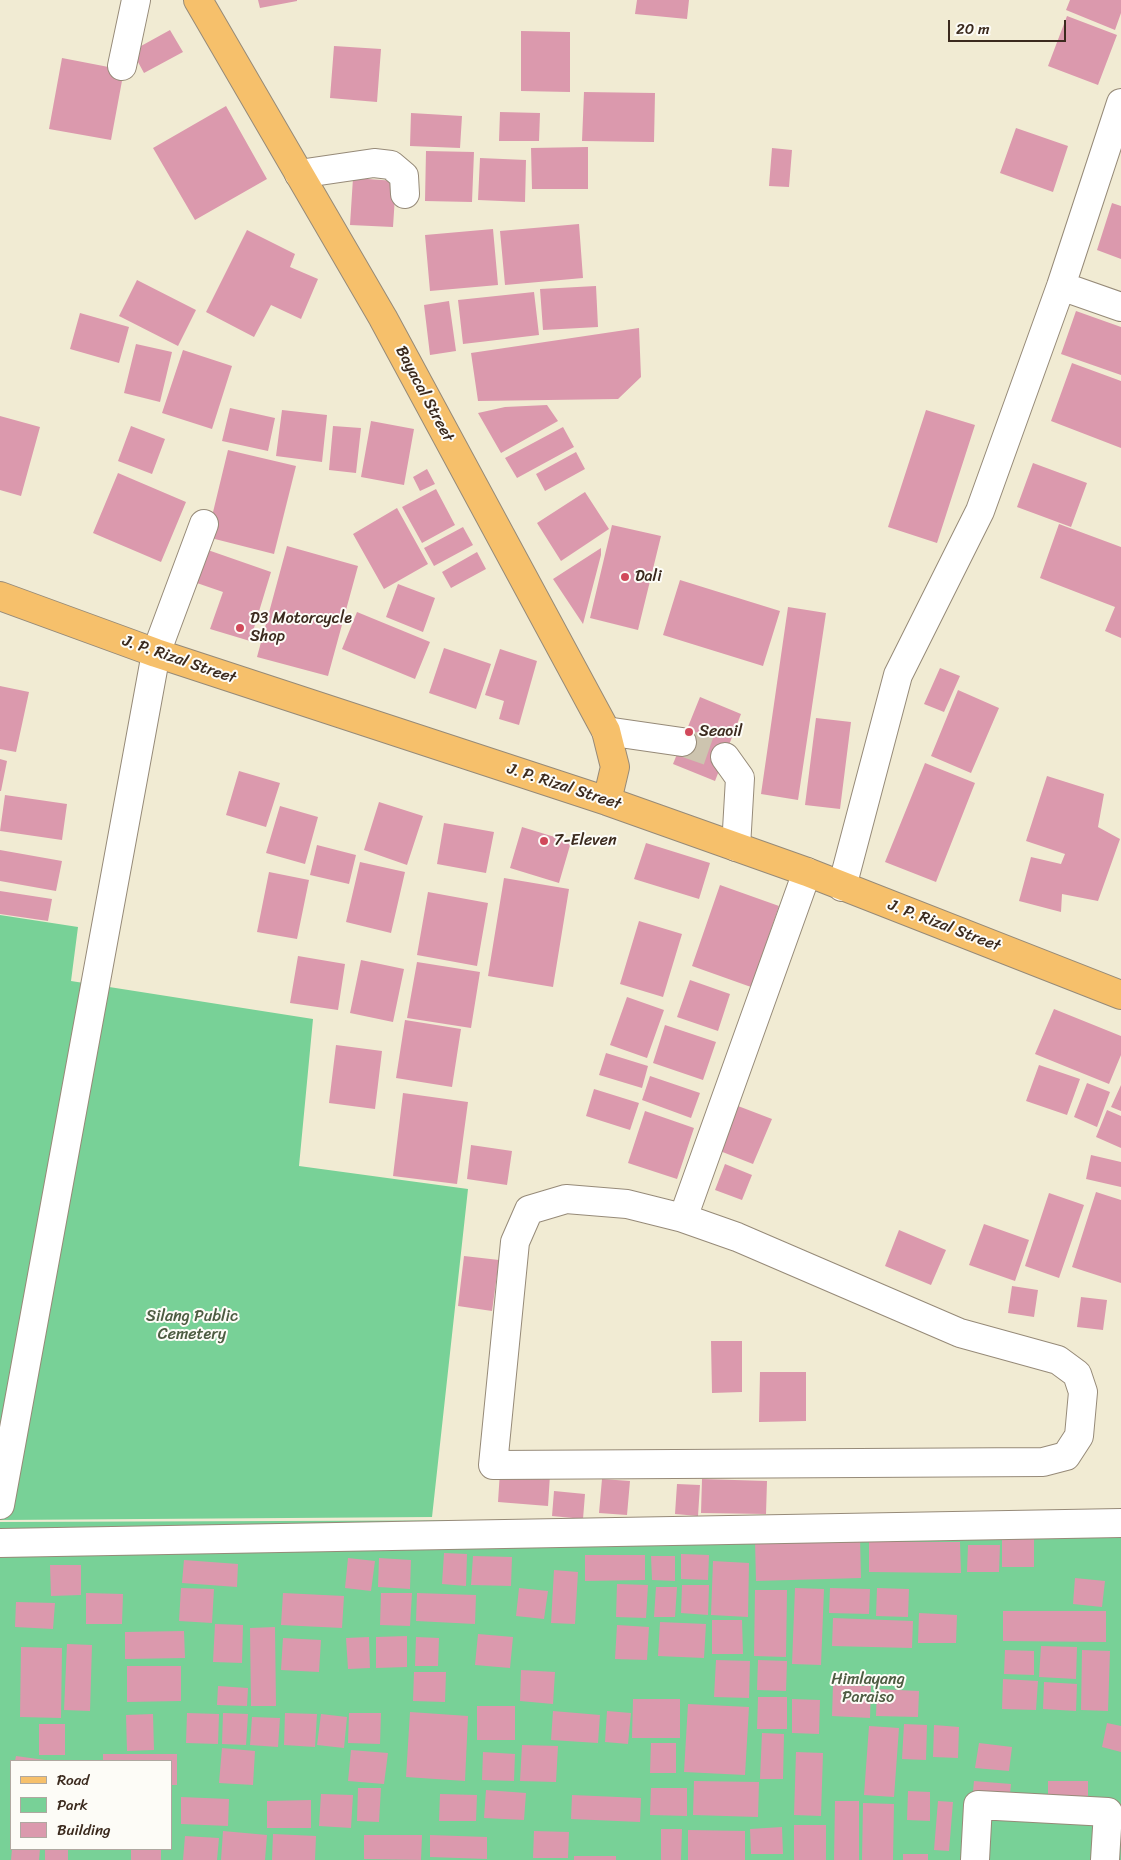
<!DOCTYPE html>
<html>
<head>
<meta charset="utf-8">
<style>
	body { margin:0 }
	#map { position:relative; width:1121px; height:1860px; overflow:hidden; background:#f1ebd3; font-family:Sriracha,sans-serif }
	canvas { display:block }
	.legend { position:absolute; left:10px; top:1760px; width:162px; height:90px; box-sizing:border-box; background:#fdfcf7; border:1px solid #afa8a0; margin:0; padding:6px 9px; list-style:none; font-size:15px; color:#3b2a1e }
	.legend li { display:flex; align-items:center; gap:10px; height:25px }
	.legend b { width:25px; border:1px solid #afa8a0 }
	.scale { position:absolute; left:948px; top:20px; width:118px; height:22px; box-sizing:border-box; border:2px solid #3b2a1e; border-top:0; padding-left:6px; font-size:15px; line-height:18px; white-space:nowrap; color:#3b2a1e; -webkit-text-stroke:4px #fdfcf7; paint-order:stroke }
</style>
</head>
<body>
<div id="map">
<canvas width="1121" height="1860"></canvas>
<ul class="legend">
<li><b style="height:6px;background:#f6c06b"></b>Road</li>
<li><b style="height:14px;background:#78d197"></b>Park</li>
<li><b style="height:14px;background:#db99ad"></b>Building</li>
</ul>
<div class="scale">20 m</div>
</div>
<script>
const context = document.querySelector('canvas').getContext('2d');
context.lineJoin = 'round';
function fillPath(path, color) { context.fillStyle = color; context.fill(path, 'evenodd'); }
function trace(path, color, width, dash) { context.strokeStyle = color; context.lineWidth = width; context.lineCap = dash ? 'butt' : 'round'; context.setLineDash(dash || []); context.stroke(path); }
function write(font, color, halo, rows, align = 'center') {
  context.font = font + ' Sriracha,sans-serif'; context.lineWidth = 4; context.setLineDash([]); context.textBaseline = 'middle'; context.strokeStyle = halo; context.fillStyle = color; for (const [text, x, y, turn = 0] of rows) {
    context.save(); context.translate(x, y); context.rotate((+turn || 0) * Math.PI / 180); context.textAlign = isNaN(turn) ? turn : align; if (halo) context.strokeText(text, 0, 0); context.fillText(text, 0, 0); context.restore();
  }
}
fillPath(new Path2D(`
	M0,915L78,927L71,981L313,1019L299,1166L468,1189L432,1517L0,1520Z
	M1121,1518V1860H0V1522ZM11,1761H171V1849H11Z`), '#78d197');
fillPath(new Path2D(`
	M258,0H297V1L260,8Z
	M637,0H689L687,19L635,14Z
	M1070,0H1121V13L1115,30L1066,10Z
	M1067,16L1117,35L1098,85L1048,66Z
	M170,30L183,52L144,73L132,51Z
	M521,31L570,32V92L521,91Z
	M334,46L381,49L377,102L330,98Z
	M62,58L124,70L111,140L49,129Z
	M584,92L655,93L654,142L582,141Z
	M226,106L267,179L195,220L153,148Z
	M500,112L540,113L539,141H499Z
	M411,113L462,116L460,148L410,146Z
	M1016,128L1068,146L1053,192L1000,173Z
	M588,147V189H532L531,148Z
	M772,148L792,150L789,187L769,186Z
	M426,151L474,152L472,202L425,201Z
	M480,158L526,160L525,202L478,200Z
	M353,178L396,181L393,227L350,225Z
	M1112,203L1121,206V259L1097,250Z
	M579,224L583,278L505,285L500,231Z
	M493,229L498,285L430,291L425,235Z
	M247,230L295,254L290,267L318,279L301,319L271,305L254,337L206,312Z
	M137,280L196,310L178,346L119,316Z
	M596,286L598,327L543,330L540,289Z
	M534,292L539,335L463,344L458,300Z
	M449,301L456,351L430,355L424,305Z
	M1076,311L1121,327V375L1061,354Z
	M80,313L129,327L119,363L70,349Z
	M639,328L641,377L618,399L478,401L471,353Z
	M136,344L172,352L160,402L124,393Z
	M183,350L232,366L212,429L162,413Z
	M1072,363L1121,381V448L1051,421Z
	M547,405L558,421L501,453L478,413L505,407Z
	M230,408L275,418L268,451L222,441Z
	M282,410L327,415L322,462L276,456Z
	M926,410L975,425L937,543L888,527Z
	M0,416L40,427L21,496L0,490Z
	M371,421L414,429L404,485L361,477Z
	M131,426L165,439L152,474L118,461Z
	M333,426L361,428L356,473L329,470Z
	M563,427L574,447L517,478L505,458Z
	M228,450L296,466L274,554L207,537Z
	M576,452L585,469L545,491L536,474Z
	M1033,463L1087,483L1071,527L1017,507Z
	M427,469L435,484L420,491L413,477Z
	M118,473L186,502L161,562L93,533Z
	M436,489L455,525L422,543L402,507Z
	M585,492L609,529L561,561L537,523Z
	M397,508L428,564L384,589L353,534Z
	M1059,524L1121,547V638L1105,631L1115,607L1040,578Z
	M612,525L661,536L638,630L590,618Z
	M463,527L473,545L434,566L424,548Z
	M287,546L358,566L328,676L257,657Z
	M601,548V555L583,624L553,579Z
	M205,549L271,572L250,641L210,629L223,592L194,582Z
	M477,552L486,569L451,588L442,572Z
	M680,580L780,611L763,666L663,635Z
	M398,584L435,598L423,632L386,617Z
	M788,607L826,613L798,800L761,794Z
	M357,612L430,642L415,679L342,649Z
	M444,648L491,664L476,709L429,693Z
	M500,649L537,661L519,725L499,719L504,701L485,695Z
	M940,668L960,676L944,712L924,704Z
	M0,686L29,692L16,752L0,749Z
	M958,690L999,708L971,773L931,756Z
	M700,697L741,714L715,781L673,764Z
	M816,718L851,722L840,809L805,805Z
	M0,759L7,761L1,791H0Z
	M925,763L975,783L936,882L885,862Z
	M239,771L280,783L266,827L226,815Z
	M1047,776L1104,794L1098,827L1120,839L1098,901L1062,894L1061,912L1019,901L1031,857L1061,864L1065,854L1026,841Z
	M5,795L67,804L62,840L0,831Z
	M379,802L423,816L407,865L364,850Z
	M280,806L318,817L305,864L266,853Z
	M444,823L494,832L486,873L437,864Z
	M522,827L571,842L559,883L510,868Z
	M646,843L710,863L699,899L634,879Z
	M317,845L356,855L349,884L310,875Z
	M0,850L62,861L56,891L0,881Z
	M360,862L405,872L391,933L346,922Z
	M269,872L309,880L297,939L257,932Z
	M504,878L569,889L553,987L488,976Z
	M720,885L779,906L751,987L692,966Z
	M0,891L52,899L48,921L0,914Z
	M428,892L488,903L477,966L417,955Z
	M639,921L682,934L663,997L620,984Z
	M298,956L345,964L338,1010L290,1003Z
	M361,960L404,969L393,1022L350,1013Z
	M417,962L480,972L471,1028L407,1018Z
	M690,980L730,994L718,1031L677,1017Z
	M627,997L664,1010L647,1058L610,1045Z
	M1054,1009L1121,1036V1055L1109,1084L1035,1054Z
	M405,1020L461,1029L452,1087L396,1078Z
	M665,1025L716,1042L703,1080L653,1063Z
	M336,1045L382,1051L375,1109L329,1103Z
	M606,1053L648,1066L642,1088L599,1075Z
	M1039,1065L1080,1079L1067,1115L1026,1101Z
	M650,1076L700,1093L691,1118L642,1100Z
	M1087,1083L1110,1092L1097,1127L1074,1117Z
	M1121,1085V1111L1111,1107Z
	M594,1089L639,1103L630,1130L586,1116Z
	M403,1093L468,1102L457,1184L393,1176Z
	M738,1106L772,1119L753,1164L720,1151Z
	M1107,1110L1121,1116V1148L1096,1137Z
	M645,1111L694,1128L677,1179L628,1163Z
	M471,1145L512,1151L507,1185L467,1179Z
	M1091,1155L1121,1162V1187L1086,1179Z
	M725,1164L752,1175L742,1200L715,1190Z
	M1096,1192L1121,1200V1283L1072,1267Z
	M1049,1193L1084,1205L1059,1278L1025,1266Z
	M984,1224L1029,1240L1015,1281L969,1265Z
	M899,1230L946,1250L931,1285L885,1266Z
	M464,1256L499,1260L492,1311L458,1306Z
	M1012,1286L1038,1290L1034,1317L1008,1313Z
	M1081,1297L1107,1300L1103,1330L1077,1327Z
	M711,1341H742V1392L712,1393Z
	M760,1372H806V1421L759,1422Z
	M500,1471L550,1475L548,1506L498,1502Z
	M602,1479L630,1481L627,1515L599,1513Z
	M702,1479L767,1481L766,1514L701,1513Z
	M677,1484L700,1485L698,1516L675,1514Z
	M554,1491L585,1494L583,1519L552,1516Z
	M1034,1535V1567H1002V1536Z
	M860,1537L861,1578L756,1581L755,1540Z
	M869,1542H960L961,1573L869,1572Z
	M968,1545H1000L999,1572H967Z
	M444,1553L467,1554L466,1586L442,1584Z
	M681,1554L709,1555L708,1580L681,1579Z
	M585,1555H645V1580L585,1581Z
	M473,1556L512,1557L511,1586L471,1585Z
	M651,1556H675V1581L652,1580Z
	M348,1558L375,1561L371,1591L345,1588Z
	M379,1558L411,1560L410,1589L378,1587Z
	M184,1560L238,1564L237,1587L182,1583Z
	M713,1561L749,1563L748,1617L711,1615Z
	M50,1565H81V1595L51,1596Z
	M554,1570L578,1572L575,1624L551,1623Z
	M1075,1578L1105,1581L1102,1607L1073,1604Z
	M617,1584L648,1585L646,1618L616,1617Z
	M682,1585H709L708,1615L681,1613Z
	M656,1587H677L675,1617H654Z
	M181,1588L214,1589L212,1623L179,1621Z
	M519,1588L548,1591L544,1619L516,1616Z
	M795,1588L824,1589L821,1665L792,1664Z
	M830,1588L870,1589L869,1614L829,1613Z
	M877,1588L909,1589L908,1617L876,1616Z
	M755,1590H787L786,1657L754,1656Z
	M86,1593L123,1594L122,1624H86Z
	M283,1593L344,1596L342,1628L281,1625Z
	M381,1593H412L410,1626L380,1625Z
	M417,1593L476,1595L475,1624L416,1621Z
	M16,1602L55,1603L53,1629L15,1627Z
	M1003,1611H1106V1642L1003,1641Z
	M919,1613L957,1615L956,1643H918Z
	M833,1618L913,1621L912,1648L832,1646Z
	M712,1620H742L743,1654H712Z
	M660,1622L706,1624L704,1658L658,1656Z
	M215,1624L243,1625L242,1663L213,1662Z
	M617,1625L649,1627L647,1660L615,1659Z
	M275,1627L276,1706H251L250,1628Z
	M184,1631L185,1658L125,1659V1632Z
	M478,1634L513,1637L510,1668L475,1665Z
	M407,1636V1667L376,1668V1637Z
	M369,1637L370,1668L348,1669L346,1638Z
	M416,1637L439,1638L438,1666H415Z
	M283,1638L321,1640L319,1672L281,1670Z
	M67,1644L92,1645L90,1711L64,1710Z
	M1041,1646L1077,1647L1076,1679L1039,1677Z
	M21,1647L62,1648L61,1718L20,1717Z
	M1005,1650L1034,1651V1675L1004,1674Z
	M1082,1650L1110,1651L1108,1711L1081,1710Z
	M716,1660L750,1661L749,1698L714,1697Z
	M758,1660L787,1661L786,1691L757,1690Z
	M127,1666H181V1701L127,1702Z
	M521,1670L555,1672L553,1704L520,1701Z
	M414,1672H446L445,1702L413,1701Z
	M1003,1679L1038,1681L1036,1710L1002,1709Z
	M1044,1682L1077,1684L1076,1711L1043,1709Z
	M833,1685L871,1686L870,1718L832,1716Z
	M218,1686L248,1688L247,1706L217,1705Z
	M877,1689L919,1691L918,1717L876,1716Z
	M758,1697H787V1729H757Z
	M633,1699H680V1738H632Z
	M792,1699L820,1700L819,1734L792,1733Z
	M688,1704L749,1707L745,1775L684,1772Z
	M477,1706H515V1740H477Z
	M553,1711L600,1715L598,1743L551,1740Z
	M607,1711L631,1713L628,1744L605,1742Z
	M410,1712L468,1716L465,1781L406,1777Z
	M187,1713L219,1714L218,1744L186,1743Z
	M223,1713L248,1714L246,1745L222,1744Z
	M285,1713L317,1714L315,1747L284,1745Z
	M349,1713H381L380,1744L348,1743Z
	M153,1714L154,1750L127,1751L126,1715Z
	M321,1714L347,1717L344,1748L317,1745Z
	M252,1717L280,1718L278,1747L250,1745Z
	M1107,1723L1121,1726V1752L1102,1747Z
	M39,1724H65V1755H39Z
	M904,1724L927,1725L926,1760L902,1759Z
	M934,1725L959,1727L958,1758L933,1757Z
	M869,1726L899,1728L894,1797L864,1795Z
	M762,1733L784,1734L783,1779H760Z
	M651,1743H676V1773H650Z
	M979,1743L1012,1747L1009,1771L975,1768Z
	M522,1745L558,1746L556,1782L520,1781Z
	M222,1748L255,1751L253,1785L219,1783Z
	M351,1750L388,1753L384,1784L348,1781Z
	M483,1752L515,1754L514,1781L482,1780Z
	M796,1752L823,1753L821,1816L794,1815Z
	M103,1754H177V1785H171V1761H103Z
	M16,1756L45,1760V1761H15Z
	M694,1781L759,1782L758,1817L693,1815Z
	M974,1781L1011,1784L1009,1805L972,1802Z
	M1048,1781H1088V1803L1048,1802Z
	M358,1788H381L379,1822L357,1821Z
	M651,1788H687V1816L650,1815Z
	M486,1790L526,1793L524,1820L484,1818Z
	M908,1791L930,1792V1821L907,1820Z
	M321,1794L353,1795L351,1828L319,1826Z
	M440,1794L477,1795L476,1821H439Z
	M572,1795L641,1798L640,1822L571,1819Z
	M181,1797L229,1799L228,1826L181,1824Z
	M311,1800V1828H267V1801Z
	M835,1801H859V1860H834Z
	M938,1801L953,1802L949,1851L934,1850Z
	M863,1803L894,1804L893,1860H862Z
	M794,1825H826V1860H794Z
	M782,1827L783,1854H751L750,1829Z
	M661,1829H682L681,1860H661Z
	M688,1830L745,1831V1860H688Z
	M223,1831L267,1835L265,1860H221Z
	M534,1831L569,1832L568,1858H533Z
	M273,1834L316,1836L315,1860H272Z
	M364,1835H422L421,1860L364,1859Z
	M430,1835L487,1837V1859L430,1857Z
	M185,1836L219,1838L217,1860H183Z
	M12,1849H40L39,1860H11Z
	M45,1849H68V1860H45Z
	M131,1849H161V1860H131Z
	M903,1854H928V1860H903Z
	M574,1856H616V1860H574Z`), '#db99ad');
trace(new Path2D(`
	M682,742L725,757`), '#cdc4af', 28, [28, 14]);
const minor = new Path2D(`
	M122,66L136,0
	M299,174L374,163L391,165L404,176L405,194
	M1061,286L1121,307
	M606,731L682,742
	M725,757L740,778L736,847
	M842,887L898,675L980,511L1061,286L1121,103
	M566,1199L627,1204L683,1218L737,1237L960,1333L1058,1360L1077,1374L1083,1392L1079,1436L1066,1456L1043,1462L493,1465L515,1242L529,1210Z
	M683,1218L807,872
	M0,1505L156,653L204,524
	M0,1543L1121,1523
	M975,1860L978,1805L1108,1812L1105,1860`);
const major = new Path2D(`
	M198,0L383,318L606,731L615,767L607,801
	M0,596L156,653L607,801L807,872L1121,995`);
trace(minor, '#968a78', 30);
trace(major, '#968a78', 30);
trace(minor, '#fff', 28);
trace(major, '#f6c06b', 28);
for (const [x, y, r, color] of [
	[625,577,5,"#d1495b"],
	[240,628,5,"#d1495b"],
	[689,732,5,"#d1495b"],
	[544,841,5,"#d1495b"]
]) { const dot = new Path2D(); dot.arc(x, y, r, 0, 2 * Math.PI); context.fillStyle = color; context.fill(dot); trace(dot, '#fdfcf7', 2); }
write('16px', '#3b2a1e', '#fdfcf7', [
	["Bayacal Street",424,394,62],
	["J. P. Rizal Street",179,660,19],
	["J. P. Rizal Street",564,787,18],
	["J. P. Rizal Street",944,926,21]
]);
write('16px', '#3b2a1e', '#fdfcf7', [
	["Dali",635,577],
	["D3 Motorcycle",250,619],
	["Shop",250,637],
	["Seaoil",699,732],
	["7-Eleven",554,841]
], 'left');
write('16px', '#4d5c42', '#fdfcf7', [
	["Silang Public",192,1317],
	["Cemetery",192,1335],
	["Himlayang",868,1680],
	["Paraiso",868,1698]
]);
</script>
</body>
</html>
